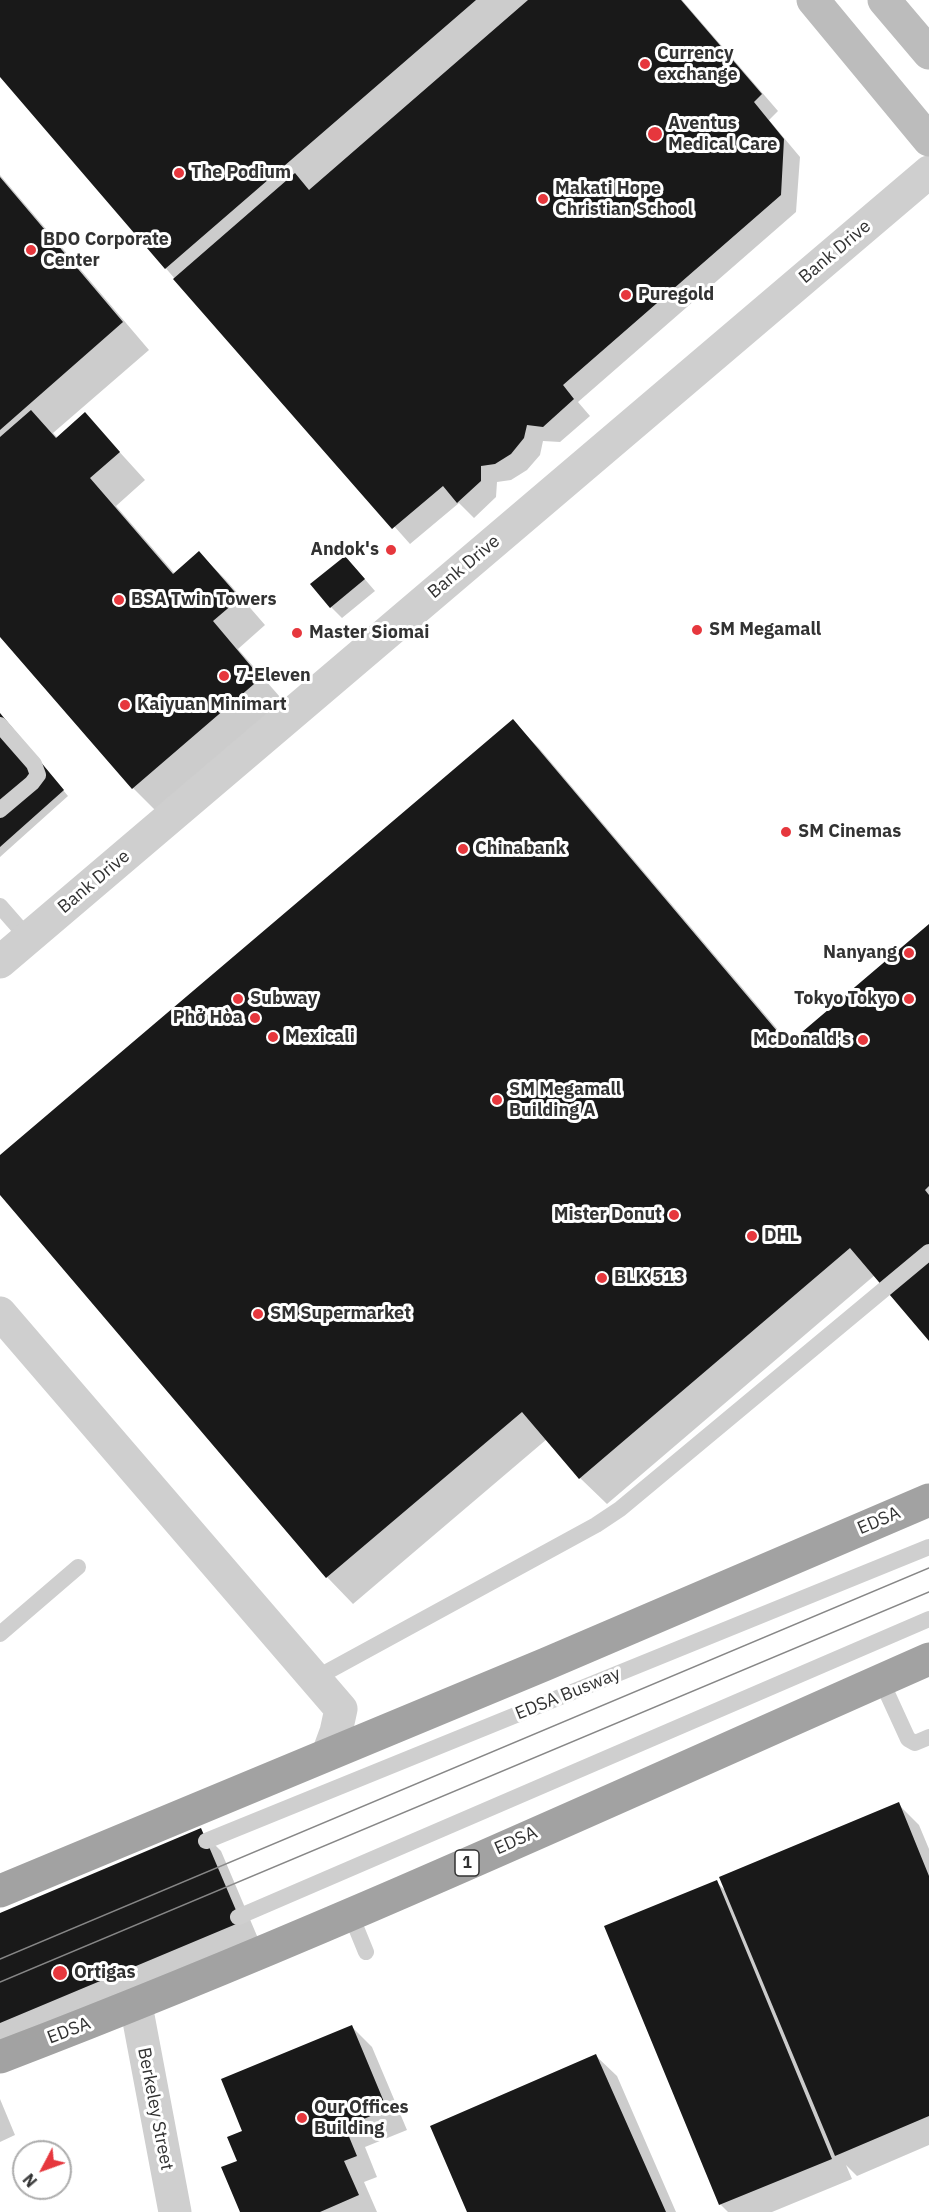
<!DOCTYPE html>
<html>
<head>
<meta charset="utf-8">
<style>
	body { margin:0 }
	#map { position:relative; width:929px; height:2212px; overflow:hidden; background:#fff; font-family:"IBM Plex Sans",sans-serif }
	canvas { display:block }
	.north { position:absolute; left:12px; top:2140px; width:60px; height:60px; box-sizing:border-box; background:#fff; border:2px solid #adadad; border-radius:50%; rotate:229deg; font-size:16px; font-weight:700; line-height:24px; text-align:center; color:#323232 }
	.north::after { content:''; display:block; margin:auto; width:21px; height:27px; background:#e6373d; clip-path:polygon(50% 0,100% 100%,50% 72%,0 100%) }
</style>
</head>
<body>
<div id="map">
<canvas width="929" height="2212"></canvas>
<div class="north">N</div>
</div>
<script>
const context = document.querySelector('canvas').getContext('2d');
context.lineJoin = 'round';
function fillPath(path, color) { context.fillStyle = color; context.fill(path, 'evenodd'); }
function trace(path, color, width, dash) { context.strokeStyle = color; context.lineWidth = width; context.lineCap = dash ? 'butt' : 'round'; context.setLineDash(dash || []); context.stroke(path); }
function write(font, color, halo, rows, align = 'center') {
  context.font = font + ' "IBM Plex Sans",sans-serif'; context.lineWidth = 6; context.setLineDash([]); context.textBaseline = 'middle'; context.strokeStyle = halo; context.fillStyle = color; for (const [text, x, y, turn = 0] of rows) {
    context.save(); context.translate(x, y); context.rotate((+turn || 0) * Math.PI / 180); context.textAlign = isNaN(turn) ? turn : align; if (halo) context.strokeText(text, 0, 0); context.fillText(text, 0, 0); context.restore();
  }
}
fillPath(new Path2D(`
	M0,0H682L778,111L769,120L800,157L796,212L578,402L590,416L560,442L543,441L540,455L527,470L511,480L497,482L496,497L474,518L459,503L410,544L175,279L0,74Z
	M0,175L149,350L53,433L58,438L85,414L145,480L116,506L175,574L199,553L226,580L265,625L238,649L287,705L160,815L133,788L0,635Z
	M356,569L375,591L342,618L331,607Z
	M0,714L68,796L0,857Z
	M512,721L539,748L790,1044L929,926V1338L875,1275L607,1504L580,1478L547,1439L353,1604L327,1577L0,1193V1157Z
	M898,1804L919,1825L929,1849V2145L857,2176L846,2165L852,2179L772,2212H728L720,2204L716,1882L727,1892Z
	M200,1830L221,1851L260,1943L0,2052V1915Z
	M351,2026L372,2047L407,2130L365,2147L377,2177L364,2182L377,2212H241L239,2162L244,2132Z
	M596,2056L617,2076L676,2212H469Z
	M0,2099L15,2135L0,2142Z`), '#0003');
fillPath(new Path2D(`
	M0,0H476L165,269L0,77Z
	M528,0H681L762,94L754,102L784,139L781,195L563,385L574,399L543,427L527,425L524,438L511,454L495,464L481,466V481L457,503L443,486L392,529L173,279L295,173L309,190Z
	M0,177L123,322L0,430Z
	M31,410L56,438L85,412L120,452L90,478L173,574L199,551L240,598L213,621L261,678L132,789L0,637V437Z
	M345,556L365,579L330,608L310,584Z
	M0,713L64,790L0,847Z
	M513,719L788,1044L929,924V1186L925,1190L929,1195V1341L850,1248L579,1479L522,1412L326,1578L0,1195V1155Z
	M899,1802L929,1876V2116L835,2156L719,1877Z
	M201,1828L241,1922L0,2023V1913Z
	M717,1880L832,2159L719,2205L604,1926Z
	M352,2025L387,2109L345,2127L357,2156L344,2161L359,2195L320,2212H240L221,2167L237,2161L227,2137L242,2131L221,2079Z
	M596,2054L666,2212H467L430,2126Z`), '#191919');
trace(new Path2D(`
	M0,725L34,764L38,775L32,783L0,810
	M0,906L28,938
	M0,1634L78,1567
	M314,1679L596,1525L620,1509L929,1252
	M881,1680L908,1739L915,1743L929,1737
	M206,1841L929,1547
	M350,1913L366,1952
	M238,1917L929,1619`), '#cfcfcf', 16);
trace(new Path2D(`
	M0,962L929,172
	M0,1313L341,1709L336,1732L328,1754
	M136,2005L175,2212`), '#cfcfcf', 33);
trace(new Path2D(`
	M813,0L929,140
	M884,0L929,53`), '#bcbcbc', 33);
trace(new Path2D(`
	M0,1891L546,1664L929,1500
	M0,2057C315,1937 621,1795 929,1659`), '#a2a2a2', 33);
trace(new Path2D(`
	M0,1959L929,1568
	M0,1982L929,1592`), '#878787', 1.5);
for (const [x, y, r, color] of [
	[645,64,6,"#e6373d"],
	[655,134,8,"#e6373d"],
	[179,173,6,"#e6373d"],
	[543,199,6,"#e6373d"],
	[31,250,6,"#e6373d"],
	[626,295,6,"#e6373d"],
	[391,550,6,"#e6373d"],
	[119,600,6,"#e6373d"],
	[697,630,6,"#e6373d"],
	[297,633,6,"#e6373d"],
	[224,676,6,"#e6373d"],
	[125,705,6,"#e6373d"],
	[786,832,6,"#e6373d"],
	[463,849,6,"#e6373d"],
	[909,953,6,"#e6373d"],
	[238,999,6,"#e6373d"],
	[909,999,6,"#e6373d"],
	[255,1018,6,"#e6373d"],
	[273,1037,6,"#e6373d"],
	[863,1040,6,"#e6373d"],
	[497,1100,6,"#e6373d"],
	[674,1215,6,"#e6373d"],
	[752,1236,6,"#e6373d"],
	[602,1278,6,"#e6373d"],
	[258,1314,6,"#e6373d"],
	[60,1973,8,"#e6373d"],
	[302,2118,6,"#e6373d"]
]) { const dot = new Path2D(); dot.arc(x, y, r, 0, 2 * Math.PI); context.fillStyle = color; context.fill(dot); trace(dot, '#fff', 2); }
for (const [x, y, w] of [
	[467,1863,24]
]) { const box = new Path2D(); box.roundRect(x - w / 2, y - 13, w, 26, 4.5); context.fillStyle = '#fff'; context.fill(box); trace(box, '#323232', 1.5); }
write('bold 16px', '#323232', null, [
	["1",467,1863]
]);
write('bold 18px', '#323232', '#fff', [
	["Currency",657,54],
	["exchange",657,75],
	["Aventus",668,124],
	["Medical Care",668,145],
	["The Podium",191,173],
	["Makati Hope",555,189],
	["Christian School",555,210],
	["BDO Corporate",43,240],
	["Center",43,261],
	["Puregold",638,295],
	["Andok's",379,550,"right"],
	["BSA Twin Towers",131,600],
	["SM Megamall",709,630],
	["Master Siomai",309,633],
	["7-Eleven",236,676],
	["Kaiyuan Minimart",137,705],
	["SM Cinemas",798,832],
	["Chinabank",475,849],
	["Nanyang",897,953,"right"],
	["Subway",250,999],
	["Tokyo Tokyo",897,999,"right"],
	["Phở Hòa",243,1018,"right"],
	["Mexicali",285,1037],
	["McDonald's",851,1040,"right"],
	["SM Megamall",509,1090],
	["Building A",509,1111],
	["Mister Donut",662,1215,"right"],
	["DHL",764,1236],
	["BLK 513",614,1278],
	["SM Supermarket",270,1314],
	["Ortigas",74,1973],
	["Our Offices",314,2108],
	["Building",314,2129]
], 'left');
write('18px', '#323232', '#fff', [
	["Bank Drive",835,252,-40],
	["Bank Drive",464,567,-40],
	["Bank Drive",94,882,-40],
	["EDSA",879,1521,-23],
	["EDSA Busway",568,1694,-22],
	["EDSA",516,1841,-24],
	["EDSA",69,2031,-21],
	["Berkeley Street",155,2109,79]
]);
</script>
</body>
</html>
